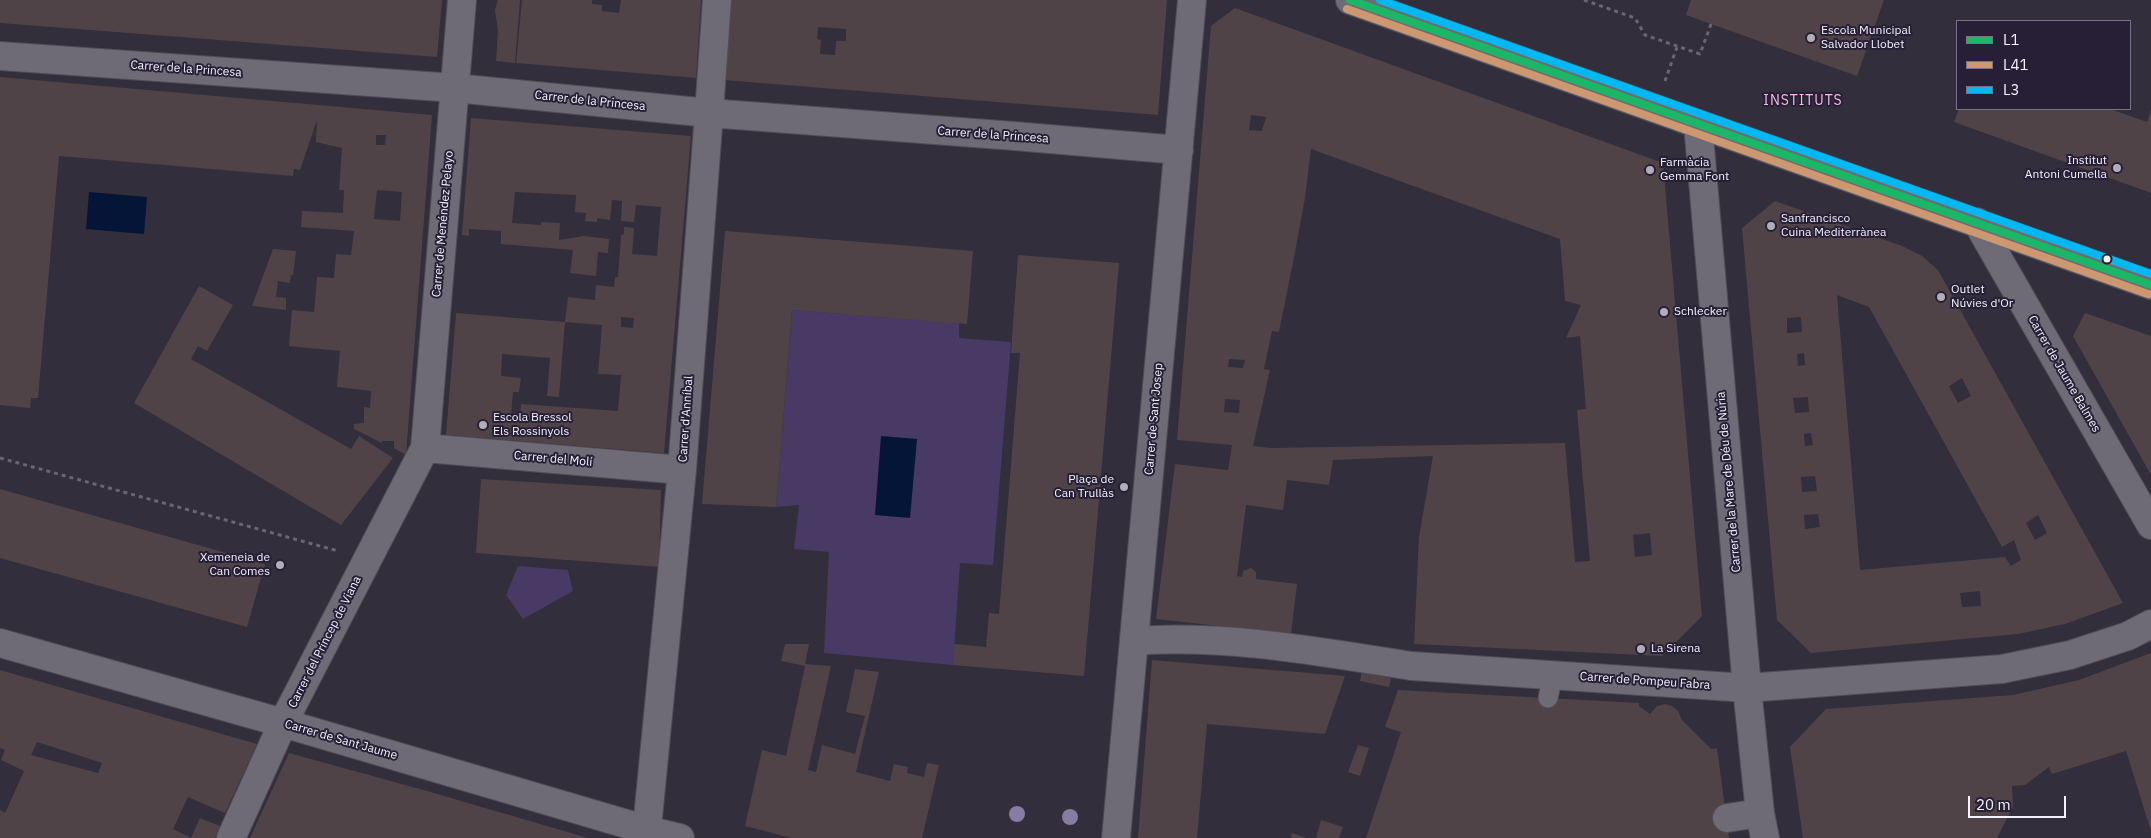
<!DOCTYPE html>
<html>
<head>
<meta charset="utf-8">
<style>
	body { margin:0 }
	#map { position:relative; width:2151px; height:838px; overflow:hidden; background:#322e3b; font-family:"IBM Plex Sans",sans-serif }
	canvas { display:block }
	.legend { position:absolute; left:1956px; top:20px; width:175px; height:90px; box-sizing:border-box; background:#261f36; border:1px solid #797386; margin:0; padding:6px 9px; list-style:none; font-size:15px; color:#f5f2fe }
	.legend li { display:flex; align-items:center; gap:10px; height:25px }
	.legend b { width:25px; border:1px solid #797386 }
	.scale { position:absolute; left:1968px; top:796px; width:98px; height:22px; box-sizing:border-box; border:2px solid #f5f2fe; border-top:0; padding-left:6px; font-size:15px; line-height:18px; white-space:nowrap; color:#f5f2fe; -webkit-text-stroke:4px #261f36; paint-order:stroke }
</style>
</head>
<body>
<div id="map">
<canvas width="2151" height="838"></canvas>
<ul class="legend">
<li><b style="height:6px;background:#1ab866"></b>L1</li>
<li><b style="height:6px;background:#cd976f"></b>L41</li>
<li><b style="height:6px;background:#00b9f2"></b>L3</li>
</ul>
<div class="scale">20 m</div>
</div>
<script>
const context = document.querySelector('canvas').getContext('2d');
context.lineJoin = 'round';
function fillPath(path, color) { context.fillStyle = color; context.fill(path, 'evenodd'); }
function trace(path, color, width, dash) { context.strokeStyle = color; context.lineWidth = width; context.lineCap = dash ? 'butt' : 'round'; context.setLineDash(dash || []); context.stroke(path); }
function write(font, color, halo, rows, align = 'center') {
  context.font = font + ' "IBM Plex Sans",sans-serif'; context.lineWidth = 4; context.setLineDash([]); context.textBaseline = 'middle'; context.strokeStyle = halo; context.fillStyle = color; for (const [text, x, y, turn = 0] of rows) {
    context.save(); context.translate(x, y); context.rotate((+turn || 0) * Math.PI / 180); context.textAlign = isNaN(turn) ? turn : align; if (halo) context.strokeText(text, 0, 0); context.fillText(text, 0, 0); context.restore();
  }
}
fillPath(new Path2D(`
	M792,310L959,323V338L1011,342L993,565L960,563L953,665L824,653L829,552L794,549L799,505L776,507Z
	M518,566L568,570L573,591L523,619L506,595Z`), '#483a65');
fillPath(new Path2D(`
	M89,192L147,197L144,234L86,229Z
	M881,436L917,439L910,518L875,515Z`), '#041538');
fillPath(new Path2D(`
	M0,0H442L437,57L0,23Z
	M498,0H520L515,63L496,61L498,31L495,10Z
	M522,0H592V4L602,5V11L619,13L621,0H701L696,78L516,63Z
	M731,0H1167L1158,115L724,80ZM818,27L846,29V41H836L835,55L820,54L821,40L817,39Z
	M1691,0H1884L1857,76L1686,15Z
	M1235,8L1663,163L1702,616L1662,656L1414,644L1419,537L1433,456L1333,460L1329,485L1287,480L1283,510L1246,505L1237,576L1242,577L1243,571L1251,568L1256,572V579L1297,584L1291,634L1156,619L1175,464L1228,470L1232,445L1177,440L1211,26ZM1251,115L1266,117L1262,131L1249,130ZM1311,149L1560,239L1565,301L1581,305L1566,338L1580,336L1586,409L1577,410L1590,561L1575,562L1565,443L1271,448L1253,446L1270,370L1264,369L1272,331L1279,332L1295,252L1305,198ZM1229,359L1245,360L1243,368L1228,367ZM1225,399L1240,400L1239,413L1224,412ZM1650,533L1652,555L1635,557L1633,535Z
	M0,77L432,115L406,455L394,448V441H382V443L354,429V424L364,423V407L370,408L371,391L337,387L340,351L289,346L292,310L314,312L317,277L334,278L336,254L351,255L354,231L301,227L302,211L343,213L344,190H339L342,148L316,142L317,120L300,170L294,169L293,176L59,156L38,398H31L30,408L0,405ZM376,135H386L385,145H376ZM377,190L402,192L400,221L374,219Z
	M1959,109H2110L2147,122L2151,110V193L1954,122Z
	M471,118L691,136L664,453L446,435L456,313L565,322L568,297L595,300L596,285L614,287L615,277H618L621,235L624,234V227L634,228L632,254L657,256L661,207L636,205L634,222L621,221L622,201L612,200L610,220L597,218V222L585,221L586,213L575,212L576,195L515,192L512,223L541,225V222L560,223L559,240L584,236L609,239L608,253L598,252L596,276L570,273L573,250L501,244V231L469,229V236L462,235ZM621,317L634,318L633,328L621,327ZM565,322L602,325L598,374L621,375L618,411L521,404L520,416L511,415L513,392H519L521,378L501,376L502,354L550,358L547,396L559,397Z
	M1775,201L1902,246L1922,256L1938,270L2123,603L2065,624L2018,634L1811,653L1777,620L1742,228ZM1837,295L1869,307L2002,547L2014,540L2021,560L2011,566L2005,557L1860,570ZM1801,317L1802,332L1787,333V318ZM1804,353L1805,365L1798,366L1797,354ZM1962,378L1971,396L1958,403L1949,386ZM1808,397L1809,412L1795,413L1793,398ZM1811,433L1813,445L1805,446L1804,434ZM1815,476L1817,491L1802,492L1801,477ZM1818,514L1820,527L1805,529L1804,515ZM2038,515L2047,533L2035,540L2026,523ZM1980,591L1981,606L1962,607L1960,593Z
	M725,231L973,251L967,324L792,310L776,507L702,504Z
	M273,249L296,251L293,275H291L290,283L278,281L276,297L286,298V310L252,306Z
	M1018,255L1119,263L1084,676L953,665L954,644L986,647L989,613L999,614L1020,353H1011Z
	M199,286L233,305L207,351L198,346L191,359L351,449L359,436L393,458L341,525L134,403Z
	M2085,313L2151,336V475L2073,336Z
	M481,479L661,490L659,567L476,553Z
	M0,489L265,564L247,627L0,558Z
	M785,644H809L805,664L831,666L808,770L816,772L822,745L855,754L865,716L846,712L855,669L879,672L856,772L890,781L894,764L908,767L907,773L924,777L927,763L939,765L922,838H792L745,826L762,750L786,756L805,666L781,661Z
	M2151,653V831L2126,751L2052,774L2049,767L2025,785L2012,786L2013,807L1997,838H1803L1790,747L1826,709L2013,695L2079,680Z
	M1152,660L1345,676L1325,734L1207,724L1197,838H1138Z
	M0,670L257,744L225,813L188,797L173,829L191,838L200,818L220,826L215,838H0V810L5,813L24,771L1,760L5,750L0,748ZM37,742L59,749L102,763L98,773L31,755Z
	M1362,671L1391,678L1389,687L1360,681Z
	M1398,690L1639,703V706L1650,714L1657,706L1665,704L1672,706L1678,711L1682,720L1711,749L1717,748L1729,838H1366L1401,732L1385,727Z
	M1358,745L1369,748L1360,776L1348,772Z
	M289,753L427,791L588,838H250Z
	M1321,820L1343,827L1339,838H1316Z
	M1292,833L1307,838H1291Z`), '#504347');
const service = new Path2D(`
	M1548,698L1553,675`);
const pedestrian = new Path2D(`
	M709,113L717,0
	M1134,641C1227,634 1320,652 1412,666
	M1727,818L1760,813`);
const minor = new Path2D(`
	M0,56L455,88L709,113L1014,136L1179,150
	M1698,124L1747,688L1760,813L1765,838
	M1977,222L2151,525
	M425,448L682,470
	M0,643L283,723L647,830L680,838
	M1412,666L1747,688L2002,669L2070,655L2128,636L2151,624
	M231,838L283,723L425,448L462,0
	M646,838L682,470L709,113
	M1116,838L1192,0`);
const tertiary = new Path2D(`
	M1350,0L2151,285`);
trace(service, '#4f4c56', 21);
trace(pedestrian, '#4f4c56', 30);
trace(minor, '#4f4c56', 30);
trace(tertiary, '#4f4c56', 30);
trace(new Path2D(`
	M1584,0L1635,18L1645,35L1700,54L1711,24
	M1665,81L1677,47
	M0,458L338,551`), '#696671', 3, [4, 4]);
trace(service, '#6e6b76', 19);
trace(pedestrian, '#6e6b76', 28);
trace(minor, '#6e6b76', 28);
trace(tertiary, '#6e6b76', 28);
trace(new Path2D(`
	M1350,0L2151,285`), '#1ab866', 8);
trace(new Path2D(`
	M1347,9L2148,294`), '#cd976f', 8);
trace(new Path2D(`
	M1380,0L2151,274`), '#00b9f2', 8);
context.fillStyle = '#877ca4';
for (const [x, y] of [
	[1017,814],
	[1070,817]
]) { context.beginPath(); context.arc(x, y, 8, 0, 2 * Math.PI); context.fill(); }
for (const [x, y, r, color] of [
	[1811,38,5,"#b1adba"],
	[2117,168,5,"#b1adba"],
	[1650,170,5,"#b1adba"],
	[1771,226,5,"#b1adba"],
	[2107,259,4.5,"#f5f2fe"],
	[1941,297,5,"#b1adba"],
	[1664,312,5,"#b1adba"],
	[483,425,5,"#b1adba"],
	[1124,487,5,"#b1adba"],
	[280,565,5,"#b1adba"],
	[1641,649,5,"#b1adba"]
]) { const dot = new Path2D(); dot.arc(x, y, r, 0, 2 * Math.PI); context.fillStyle = color; context.fill(dot); trace(dot, '#261f36', 2); }
write('12px', '#f5f2fe', '#261f36', [
	["Escola Municipal",1821,31],
	["Salvador Llobet",1821,45],
	["Institut",2107,161,"right"],
	["Antoni Cumella",2107,175,"right"],
	["Farmàcia",1660,163],
	["Gemma Font",1660,177],
	["Sanfrancisco",1781,219],
	["Cuina Mediterrànea",1781,233],
	["Outlet",1951,290],
	["Núvies d'Or",1951,304],
	["Schlecker",1674,312],
	["Escola Bressol",493,418],
	["Els Rossinyols",493,432],
	["Plaça de",1114,480,"right"],
	["Can Trullàs",1114,494,"right"],
	["Xemeneia de",270,558,"right"],
	["Can Comes",270,572,"right"],
	["La Sirena",1651,649]
], 'left');
write('12px', '#f5f2fe', '#261f36', [
	["Carrer de la Princesa",186,69,4],
	["Carrer de la Princesa",590,101,6],
	["Carrer de la Princesa",993,135,4],
	["Carrer de Menéndez Pelayo",443,224,-85],
	["Carrer de Jaume Balmes",2064,374,60],
	["Carrer d'Anníbal",686,419,-86],
	["Carrer de Sant Josep",1154,419,-85],
	["Carrer del Molí",553,459,5],
	["Carrer de la Mare de Déu de Núria",1729,482,-95],
	["Carrer del Príncep de Viana",325,642,-63],
	["Carrer de Pompeu Fabra",1645,681,4],
	["Carrer de Sant Jaume",341,740,16]
]);
context.letterSpacing = '1px';
write('14px', '#feb9e9', '#261f36', [
	["INSTITUTS",1803,101]
]);
context.letterSpacing = '0px';
</script>
</body>
</html>
